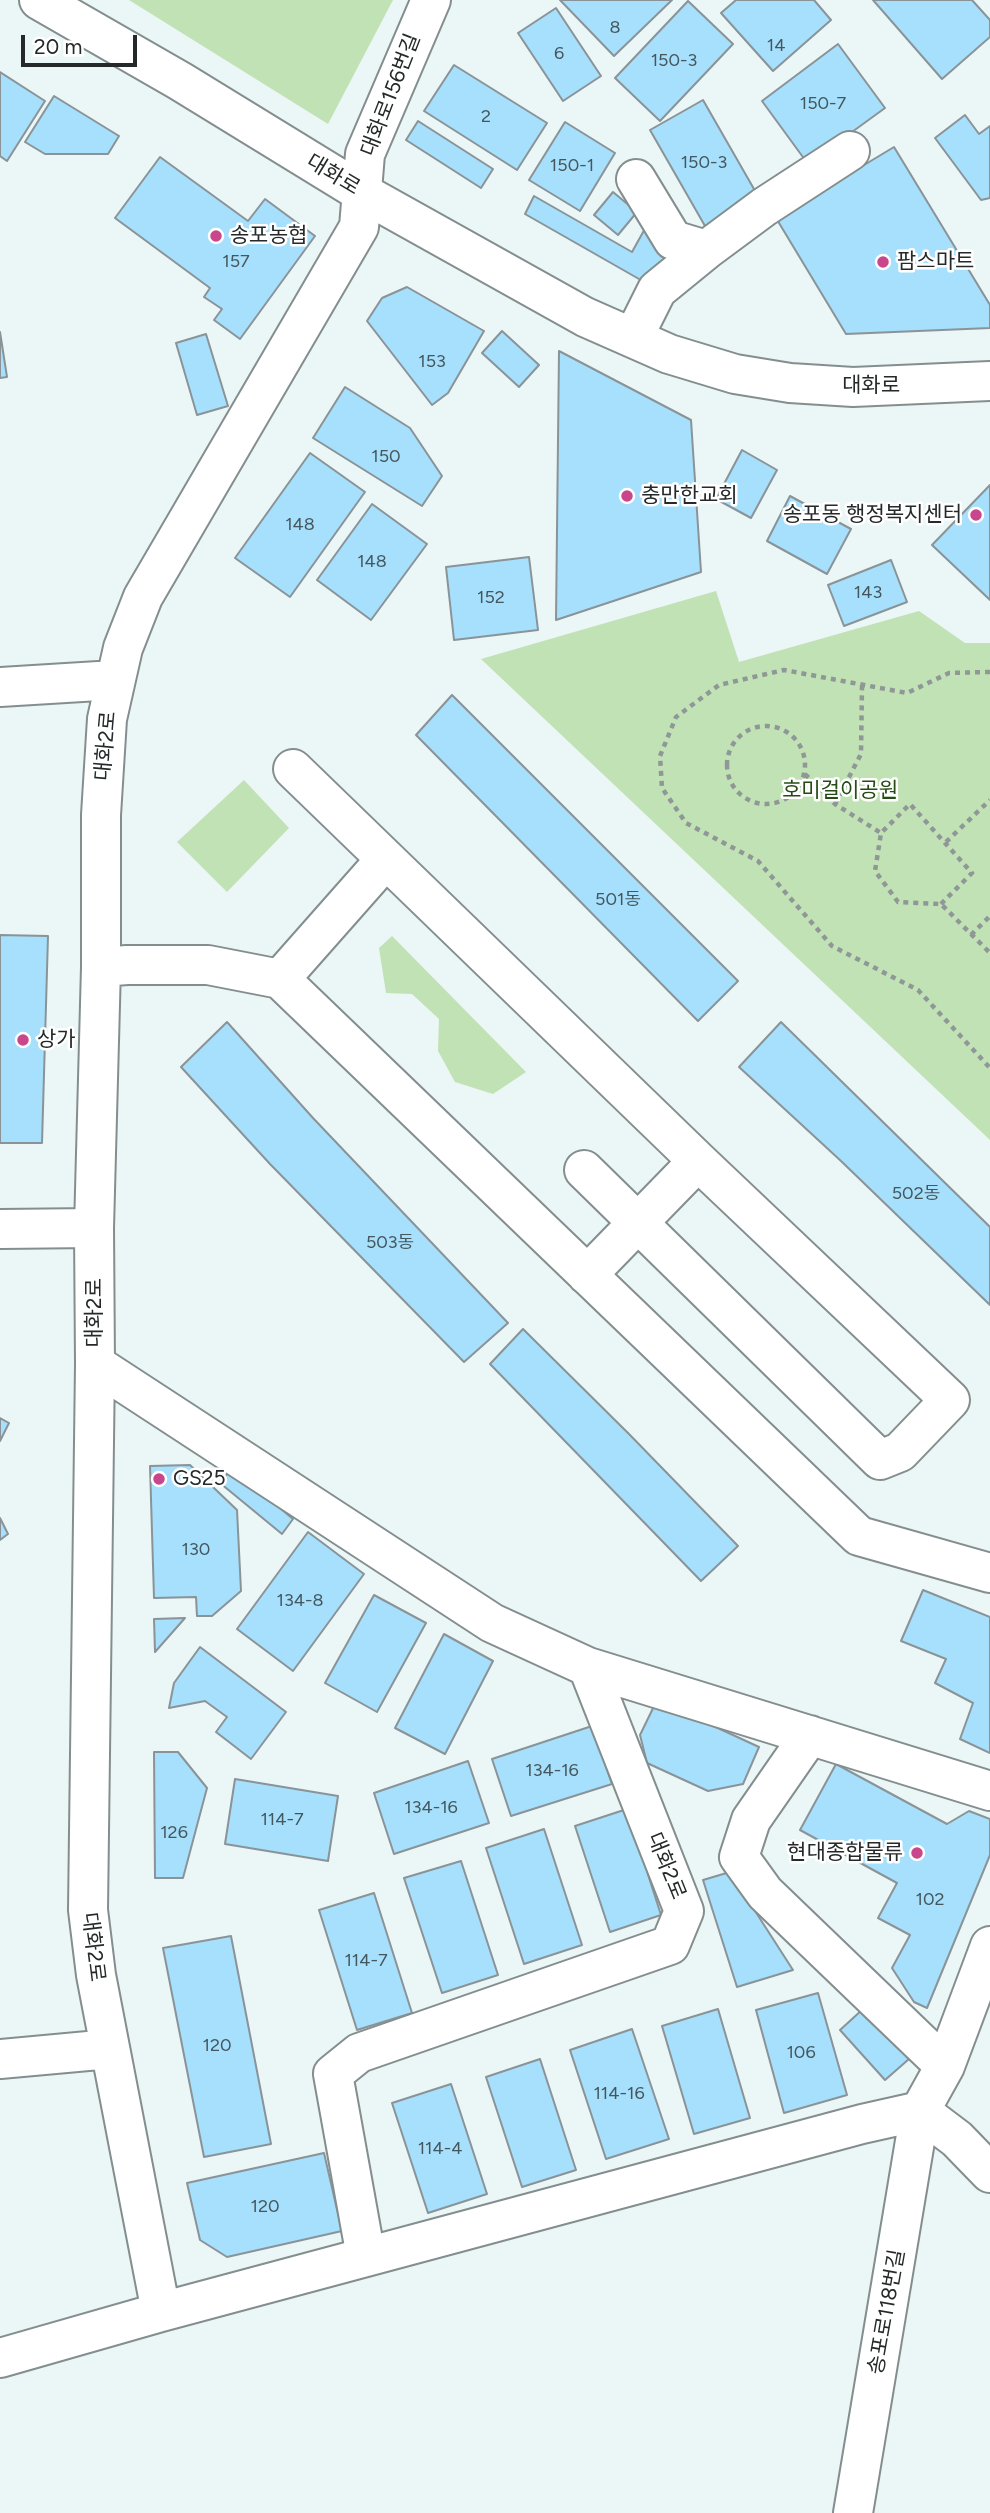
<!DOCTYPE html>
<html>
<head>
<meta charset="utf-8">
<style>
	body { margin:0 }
	#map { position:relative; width:990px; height:2513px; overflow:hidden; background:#ebf6f6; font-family:Figtree,sans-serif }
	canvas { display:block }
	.scale { position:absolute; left:21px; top:35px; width:116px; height:32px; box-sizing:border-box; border:4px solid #252929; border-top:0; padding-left:9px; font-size:21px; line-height:24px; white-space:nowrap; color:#252929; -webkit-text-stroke:5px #fff; paint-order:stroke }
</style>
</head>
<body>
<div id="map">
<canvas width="990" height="2513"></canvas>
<div class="scale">20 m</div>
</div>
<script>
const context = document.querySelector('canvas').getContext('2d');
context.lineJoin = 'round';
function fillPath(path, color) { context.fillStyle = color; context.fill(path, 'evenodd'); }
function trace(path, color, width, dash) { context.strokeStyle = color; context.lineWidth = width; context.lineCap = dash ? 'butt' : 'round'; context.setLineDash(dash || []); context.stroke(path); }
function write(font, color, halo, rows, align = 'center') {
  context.font = font + ' Figtree,"Noto Sans KR",sans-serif'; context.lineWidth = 5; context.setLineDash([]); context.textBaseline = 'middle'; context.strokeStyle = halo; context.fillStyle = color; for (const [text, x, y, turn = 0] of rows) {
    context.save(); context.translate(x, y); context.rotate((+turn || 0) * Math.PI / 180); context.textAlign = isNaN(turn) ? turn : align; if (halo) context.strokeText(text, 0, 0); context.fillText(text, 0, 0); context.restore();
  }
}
fillPath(new Path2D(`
	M129,0H393L328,124Z
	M716,591L739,662L919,611L965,643H990V1140L481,659Z
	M244,780L289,828L227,892L177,842Z
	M392,936L526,1072L493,1094L455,1082L438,1051L439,1019L412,994L386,993L379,948Z`), '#c1e2b4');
const building = new Path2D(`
	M560,0H672L614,56Z
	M736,0H814L831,20L773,71L721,13Z
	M873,0H972L990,20V37L942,79Z
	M688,1L733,44L660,121L615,78Z
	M556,8L601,76L563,101L518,33Z
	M838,44L885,108L808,164L762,101Z
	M454,65L547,123L517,170L424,111Z
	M0,72L45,101L7,161L0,156Z
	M54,96L119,136L108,154H45L25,142Z
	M703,100L758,196L705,226L650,130Z
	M965,115L979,134L990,126V198L981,200L935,138Z
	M418,121L493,169L481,188L406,140Z
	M565,122L615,153L580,211L529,180Z
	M894,147L990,305V328L846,334L776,218Z
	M160,157L248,221L265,199L315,236L240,339L214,320L222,309L204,297L210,288L115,218Z
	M613,192L637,212L618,235L594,215Z
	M534,196L632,252L647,225L670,258L653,287L525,214Z
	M407,287L484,331L448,393L432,405L367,321L382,298Z
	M502,331L539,365L519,387L482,353Z
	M0,332L7,377L0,378Z
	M206,334L228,406L197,415L176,343Z
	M559,351L691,420L701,572L556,620Z
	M345,387L410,428L442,476L422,506L313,438Z
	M742,450L777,470L751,518L716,499Z
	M310,453L365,492L290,597L235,558Z
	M990,485V600L932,545Z
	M790,496L851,529L827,574L767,541Z
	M372,504L427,544L371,620L317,580Z
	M529,557L538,630L454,640L446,567Z
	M891,560L907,602L844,626L828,585Z
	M452,695L738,981L698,1021L416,735Z
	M0,935L48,936L42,1143H0Z
	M227,1022L313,1118L508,1323L464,1362L270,1164L181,1067Z
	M781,1022L990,1227V1305L841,1161L739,1067Z
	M523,1329L629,1434L738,1546L701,1581L490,1364Z
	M0,1418L9,1423L0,1441Z
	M190,1465L237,1510L241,1591L212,1616H197L196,1597L154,1598L150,1466Z
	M232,1468L293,1519L282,1534L220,1483Z
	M0,1518L8,1534L0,1540Z
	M308,1532L364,1574L293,1671L237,1629Z
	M923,1590L990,1617V1753L960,1739L973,1703L935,1683L946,1659L901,1641Z
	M374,1595L426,1623L377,1712L325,1683Z
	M185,1618L155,1652L154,1619Z
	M444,1634L493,1661L445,1754L395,1728Z
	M200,1647L286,1712L251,1759L216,1732L227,1717L205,1701L169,1708L174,1683Z
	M657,1700L759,1747L743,1784L708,1791L647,1763L640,1735Z
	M592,1726L612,1784L511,1816L492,1759Z
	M154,1752H178L207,1788L183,1878H155Z
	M468,1761L489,1823L394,1854L374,1793Z
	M836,1764L947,1824L969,1811L990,1819V1855L927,2008L914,2002L892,1968L910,1935L878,1918L897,1883L800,1830Z
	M235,1779L338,1796L328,1861L225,1844Z
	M627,1809L661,1915L610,1932L575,1826Z
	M544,1829L582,1945L524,1964L486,1848Z
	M461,1861L498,1975L442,1993L404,1878Z
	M730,1872L793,1970L737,1987L703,1880Z
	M374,1893L412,2013L357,2030L319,1910Z
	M231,1936L271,2144L204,2157L163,1948Z
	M818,1993L847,2095L784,2113L756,2010Z
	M718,2009L750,2118L694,2134L662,2026Z
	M863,2009L909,2059L885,2080L840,2030Z
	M632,2029L669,2139L606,2159L570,2050Z
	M540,2059L576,2170L522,2187L486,2077Z
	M451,2084L487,2194L428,2213L392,2103Z
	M324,2153L342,2231L227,2257L200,2240L187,2183Z`);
fillPath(building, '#a6e0fc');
trace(building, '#8a9397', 2);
const minor = new Path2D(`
	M39,0L180,81L361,192L585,317L669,354L735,374L790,383L853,387L990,381
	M636,179L673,240L706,250
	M633,338L657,290L706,250L764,207L850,151
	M0,687L115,680
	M293,769L698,1161L950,1400L900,1452L880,1460L584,1170
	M101,967L127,965H208L280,979L859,1536L990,1573
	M280,979L386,859
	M0,1229L94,1228
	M587,1275L698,1161
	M95,1364L492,1623L588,1667L990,1791
	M810,1735L751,1820L739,1857L765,1893L945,2066
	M0,2059L110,2049
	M366,2257L333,2074L359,2053L670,1945L684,1911L588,1667
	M161,2312L96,1975L88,1910L95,1364L94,1228L101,967V815L107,719L123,648L143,597L359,227L365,154L431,0
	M0,2358L161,2312L862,2124L920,2111L957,2139L990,2173
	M853,2513L920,2111L945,2066L990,1946`);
trace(minor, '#848e8e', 42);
trace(new Path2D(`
	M990,672L949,673L907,693L784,670L719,685L676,717L660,756L662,788L686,823L758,861L832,946L918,990L990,1068
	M727 765a39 39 0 1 1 78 0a39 39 0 1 1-78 0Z
	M805,774L835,804L881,833
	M835,804L861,754L862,685
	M946,842L990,800
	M941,904L972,873L910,804L881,833L875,871L898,902L941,904L990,953
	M971,935L990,916`), '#8f9797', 4.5, [5, 5]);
trace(minor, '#fff', 38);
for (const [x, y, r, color] of [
	[216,236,7,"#c9468c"],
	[883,262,7,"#c9468c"],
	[627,496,7,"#c9468c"],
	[976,515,7,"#c9468c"],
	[23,1040,7,"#c9468c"],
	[159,1479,7,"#c9468c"],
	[917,1853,7,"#c9468c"]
]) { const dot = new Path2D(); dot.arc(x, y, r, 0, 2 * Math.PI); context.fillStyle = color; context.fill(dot); trace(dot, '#fff', 2.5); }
write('18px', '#45575e', null, [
	["8",615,28],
	["14",776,46],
	["6",559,54],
	["150-3",674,61],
	["150-7",823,104],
	["2",486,117],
	["150-3",704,163],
	["150-1",572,166],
	["157",236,262],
	["153",432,362],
	["150",386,457],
	["148",300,525],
	["148",372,562],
	["143",868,593],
	["152",491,598],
	["501동",618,900],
	["502동",916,1194],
	["503동",390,1243],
	["130",196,1550],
	["134-8",300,1601],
	["134-16",552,1771],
	["134-16",431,1808],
	["114-7",282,1820],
	["126",174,1833],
	["102",930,1900],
	["114-7",366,1961],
	["120",217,2046],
	["106",801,2053],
	["114-16",619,2094],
	["114-4",440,2149],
	["120",265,2207]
]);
write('21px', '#252929', '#fff', [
	["대화로156번길",391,95,-69],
	["대화로",333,175,31],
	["대화로",871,386],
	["대화2로",106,746,-85],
	["대화2로",95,1313,-90],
	["대화2로",666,1866,68],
	["대화2로",93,1947,83],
	["송포로118번길",887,2312,-80]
]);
write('21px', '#252929', '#fff', [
	["송포농협",230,236],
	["팜스마트",897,262],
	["충만한교회",641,496],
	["송포동 행정복지센터",962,515,"right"],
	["상가",37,1040],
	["GS25",173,1479],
	["현대종합물류",903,1853,"right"]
], 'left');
write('21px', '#264c14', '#fff', [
	["호미걸이공원",840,791]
]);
</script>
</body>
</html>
